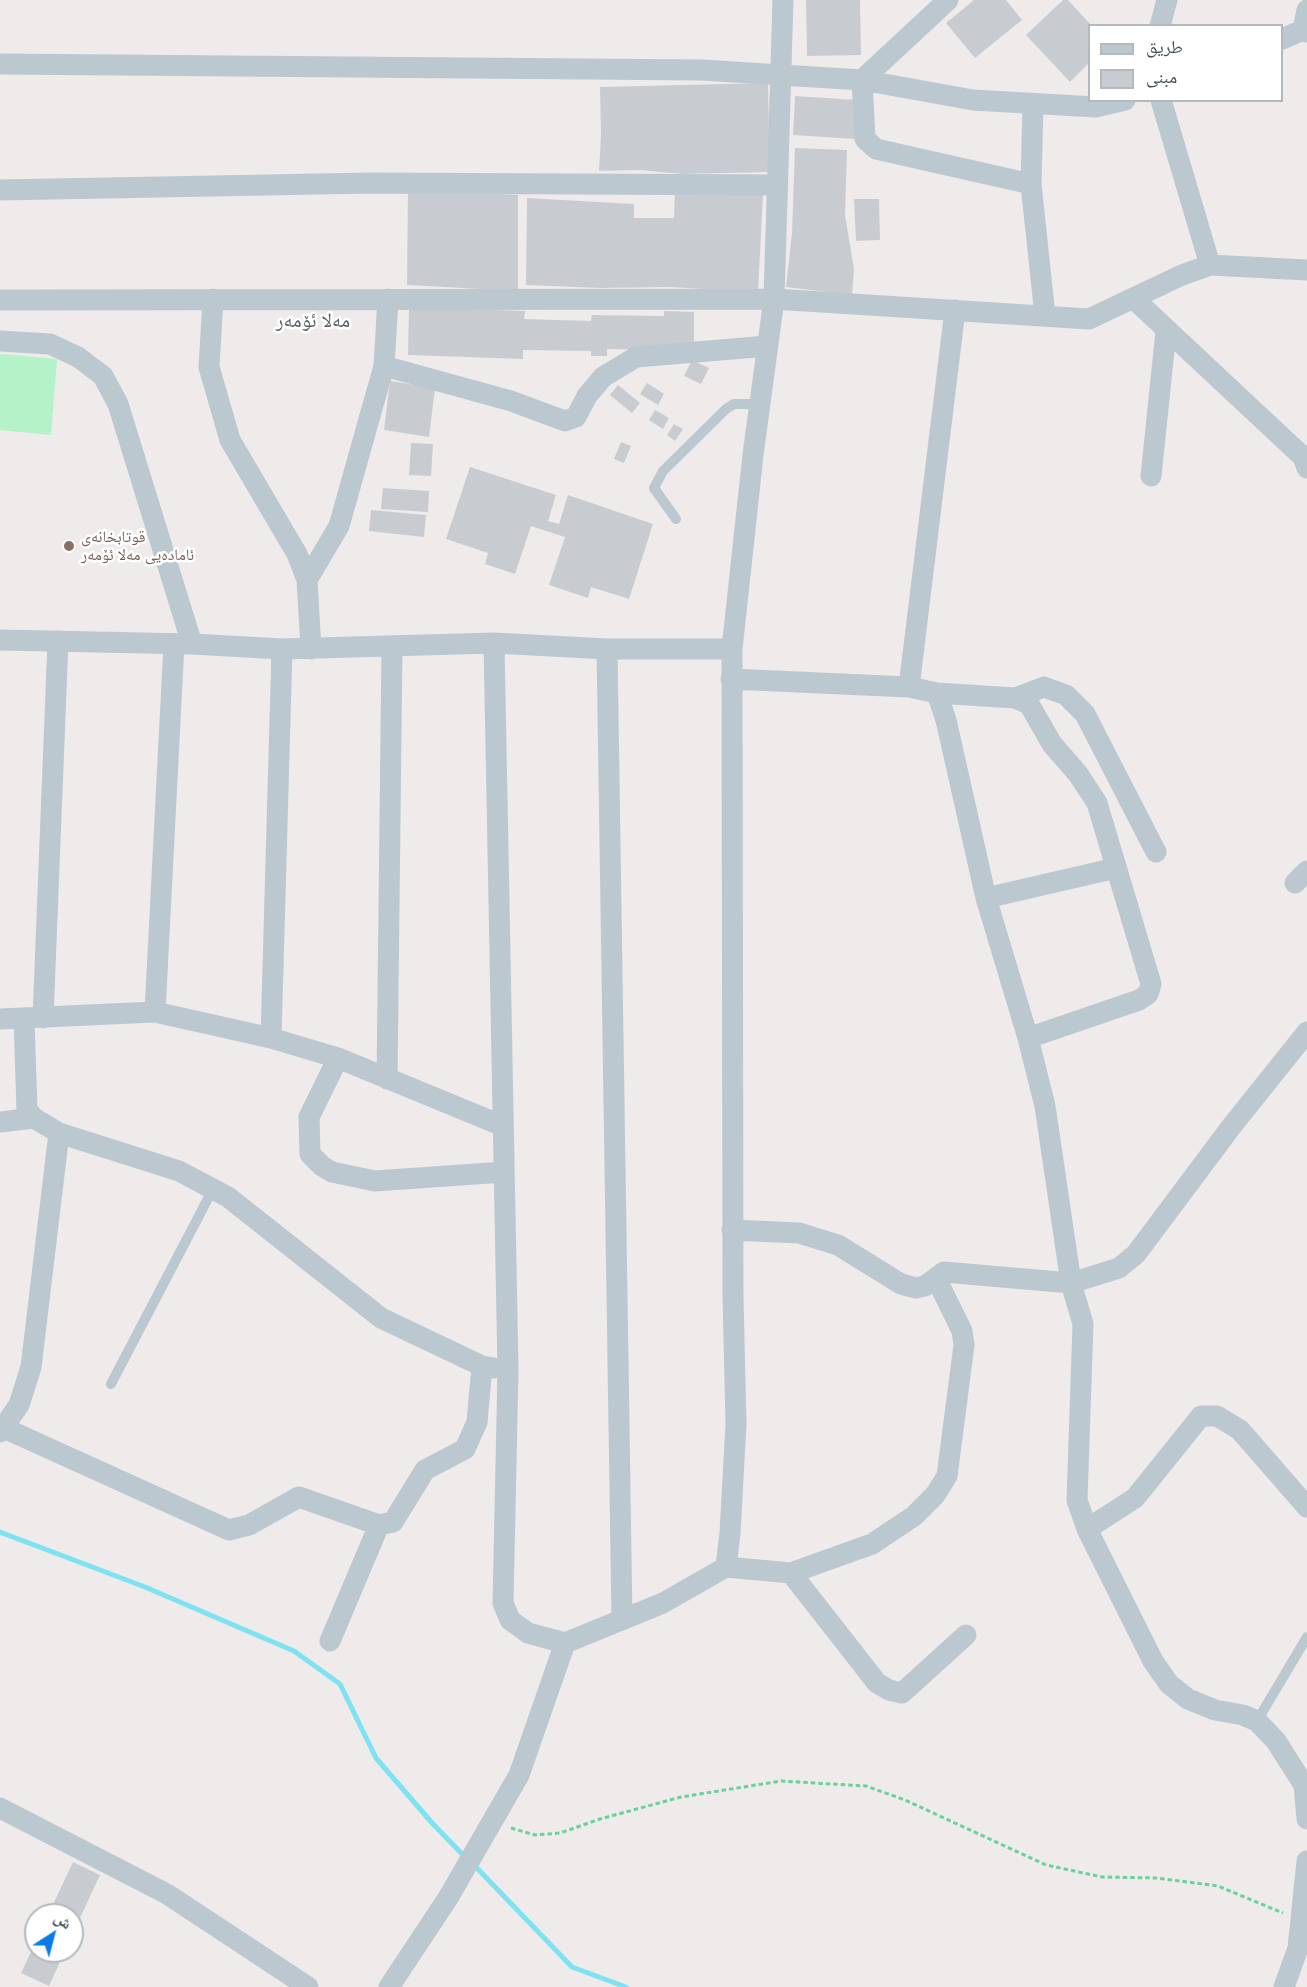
<!DOCTYPE html>
<html>
<head>
<meta charset="utf-8">
<style>
	body { margin:0 }
	#map { position:relative; width:1307px; height:1987px; overflow:hidden; background:#efebeb; font-family:"Open Sans","Noto Naskh Arabic",sans-serif }
	canvas { display:block }
	.legend { position:absolute; left:1088px; top:24px; width:195px; height:78px; box-sizing:border-box; background:#fff; border:2px solid #b4b9bd; margin:0; padding:8px 10px; list-style:none; font-size:18px; color:#43515a }
	.legend li { display:flex; align-items:center; gap:12px; height:30px }
	.legend b { width:30px; border:2px solid #b4b9bd }
	.north { position:absolute; left:24px; top:1903px; width:60px; height:60px; box-sizing:border-box; background:#fff; border:2px solid #b4b9bd; border-radius:50%; rotate:36deg; font-size:16px; font-weight:700; line-height:24px; text-align:center; color:#43515a }
	.north::after { content:''; display:block; margin:auto; width:21px; height:27px; background:#0a7be9; clip-path:polygon(50% 0,100% 100%,50% 72%,0 100%) }
</style>
</head>
<body>
<div id="map">
<canvas width="1307" height="1987"></canvas>
<ul class="legend">
<li><b style="height:8px;background:#bbc8d0"></b>طريق</li>
<li><b style="height:16px;background:#c8ccd1"></b>مبنى</li>
</ul>
<div class="north">ش</div>
</div>
<script>
const context = document.querySelector('canvas').getContext('2d');
context.lineJoin = 'round';
function fillPath(path, color) { context.fillStyle = color; context.fill(path, 'evenodd'); }
function trace(path, color, width, dash) { context.strokeStyle = color; context.lineWidth = width; context.lineCap = dash ? 'butt' : 'round'; context.setLineDash(dash || []); context.stroke(path); }
function write(font, color, halo, rows, align = 'center') {
  context.font = font + ' "Open Sans","Noto Naskh Arabic",sans-serif'; context.lineWidth = 5; context.setLineDash([]); context.textBaseline = 'middle'; context.strokeStyle = halo; context.fillStyle = color; for (const [text, x, y, turn = 0] of rows) {
    context.save(); context.translate(x, y); context.rotate((+turn || 0) * Math.PI / 180); context.textAlign = isNaN(turn) ? turn : align; if (halo) context.strokeText(text, 0, 0); context.fillText(text, 0, 0); context.restore();
  }
}
fillPath(new Path2D(`
	M0,354L57,359L51,435L0,430Z`), '#b4f2c8');
trace(new Path2D(`
	M0,1532L145,1587L294,1651L340,1684L376,1758L433,1824L465,1857
	M474,1865L572,1967L626,1987`), '#7ee2f2', 5);
fillPath(new Path2D(`
	M806,0H860L861,55L807,56Z
	M974,0H1006L1022,20L975,58L946,23Z
	M1063,0H1068L1092,26H1089V63L1070,82L1026,35Z
	M768,83L770,172L682,174L640,170L599,171L601,134L600,87Z
	M795,96L857,100L855,139L793,135Z
	M795,148L847,150L845,215L854,269L852,295L786,287L792,233Z
	M408,189L518,195V291L407,285Z
	M675,190L763,195L758,292L670,287L600,288L526,285L527,198L634,204V218H674Z
	M854,199H879L880,240L856,241Z
	M409,307L525,311L524,319L591,321L592,315L664,316V311L694,312V348L664,350L607,349V356H591V351L523,350V359L408,355Z
	M692,360L709,368L701,384L684,376Z
	M390,381L435,388L429,437L384,430Z
	M647,383L664,394L658,405L640,394Z
	M618,385L640,403L632,413L610,395Z
	M655,410L669,418L663,429L649,420Z
	M674,424L683,429L675,441L667,435Z
	M621,442L631,446L624,463L614,459Z
	M411,443L433,444L431,476L409,475Z
	M470,467L556,495L548,521L559,524L568,495L653,524L629,599L591,587L588,598L549,585L565,537L531,526L515,574L485,564L488,553L446,539Z
	M383,488L429,491L428,512L381,509Z
	M371,510L426,515L424,537L369,531Z
	M73,1862L100,1875L72,1935V1915H48Z
	M36,1941V1951H65L49,1986L21,1973Z`), '#c8ccd1');
trace(new Path2D(`
	M511,1828L535,1835L560,1833L600,1819L681,1797L781,1781L866,1786L905,1800L1046,1865L1102,1877L1157,1878L1218,1886L1283,1913`), '#6ad298', 3, [4.5, 3]);
trace(new Path2D(`
	M676,519L654,488L663,471L726,409L734,404H760
	M111,1384L213,1189
	M1257,1721L1307,1637`), '#bbc8d0', 10);
trace(new Path2D(`
	M948,0L862,80L865,139L876,149L1031,184
	M1160,26L1167,0
	M1303,30L1307,10
	M1282,39L1303,30L1307,32
	M0,64L702,70L862,80L973,100L1096,107L1125,100
	M1161,100L1210,265
	M1033,104L1031,184L1045,316
	M0,190L371,183L777,185
	M1133,298L1303,457L1307,468
	M213,299L209,367L230,440L297,554L307,580L311,649
	M0,300L774,299L1089,319L1182,275L1210,265L1307,270
	M0,341L50,344L78,357L103,376L118,404L192,644
	M384,366L388,299
	M1151,476L1166,331
	M307,580L339,526L384,366L511,401L565,421L576,417L587,396L603,377L636,357L768,346
	M0,640L192,644L282,649L494,643L607,649H732
	M494,643L508,1370L503,1603L510,1620L528,1633L565,1643L663,1603L726,1567L730,1533L736,1424L733,1297L732,649L753,455L774,299L783,0
	M607,649L622,1620
	M731,679L909,687L937,693L946,720L986,898L1028,1038L1045,1106L1071,1283L1083,1324L1077,1500L1087,1529L1153,1661L1169,1684L1188,1699L1215,1710L1243,1715L1257,1721L1276,1741L1304,1785L1307,1819
	M909,687L955,310
	M937,693L1015,698L1029,704L1052,744L1078,774L1097,803L1151,984L1148,994L1139,1000L1028,1038
	M1015,698L1044,687L1066,695L1085,714L1156,852
	M1295,883L1307,871
	M986,898L1116,868
	M155,1012L174,644
	M43,1018L58,641
	M0,1019L155,1012L271,1038L338,1058L503,1126
	M271,1038L282,649
	M338,1058L309,1117L310,1154L322,1166L332,1172L375,1181L504,1172
	M387,1079L392,646
	M0,1122L34,1118
	M59,1133L179,1171L228,1197L381,1318L482,1366L494,1368
	M732,1230L799,1233L838,1245L901,1284L916,1288L925,1286L944,1272L1071,1283L1119,1268L1136,1254L1231,1127L1307,1032
	M4,1428L229,1530L249,1525L299,1497L379,1525L393,1522L425,1470L465,1449L477,1422L482,1366
	M0,1432L19,1405L31,1367L59,1133L34,1118L27,1110L24,1020
	M1087,1529L1135,1498L1201,1416H1217L1240,1430L1307,1507
	M726,1567L791,1573L872,1544L914,1516L935,1495L947,1476L964,1345L962,1331L936,1278
	M791,1573L877,1683L889,1690L902,1693L966,1635
	M330,1641L379,1525
	M0,1808L167,1894L308,1987
	M389,1987L448,1898L519,1775L565,1643
	M1284,1987L1298,1948L1307,1861`), '#bbc8d0', 21);
for (const [x, y, r, color] of [
	[69,546,6,"#8d6e63"]
]) { const dot = new Path2D(); dot.arc(x, y, r, 0, 2 * Math.PI); context.fillStyle = color; context.fill(dot); trace(dot, '#fff', 2); }
write('16px', '#785e54', '#fff', [
	["قوتابخانەی",81,537],
	["ئامادەیی مەلا ئۆمەر",81,555]
], 'left');
write('20px', '#585d61', '#fff', [
	["مەلا ئۆمەر",313,321]
]);
</script>
</body>
</html>
